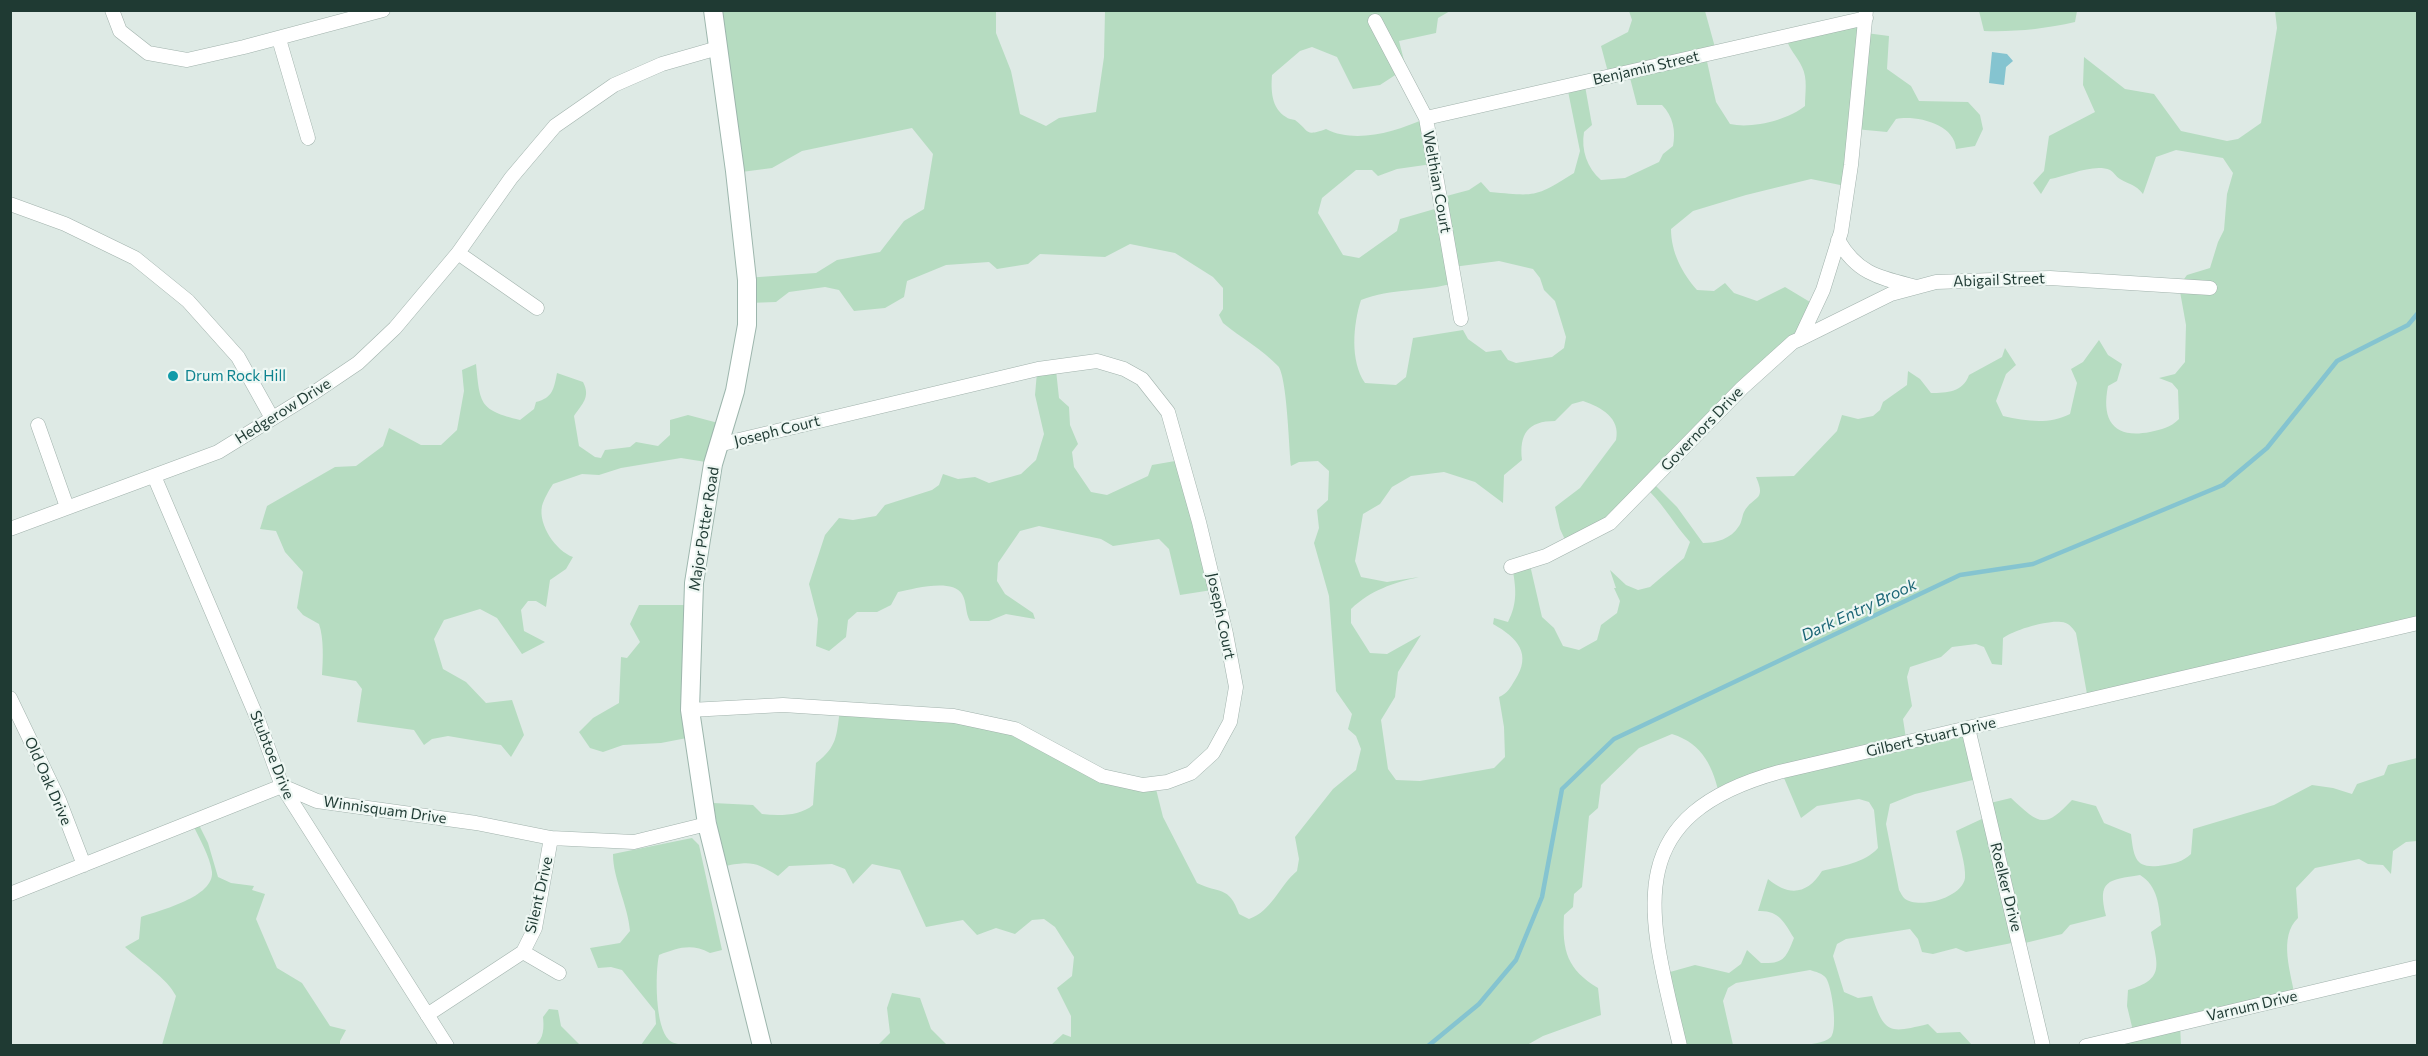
<!DOCTYPE html>
<html>
<head>
<meta charset="utf-8">
<style>
	body { margin:0 }
	#map { position:relative; width:2428px; height:1056px; overflow:hidden; background:#deeae5; font-family:Commissioner,sans-serif }
	canvas { display:block }
	.frame { position:absolute; inset:0; border:12px solid #1f3a33; pointer-events:none }
</style>
</head>
<body>
<div id="map">
<canvas width="2428" height="1056"></canvas>
<div class="frame"></div>
</div>
<script>
const context = document.querySelector('canvas').getContext('2d');
context.lineJoin = 'round';
function fillPath(path, color) { context.fillStyle = color; context.fill(path, 'evenodd'); }
function trace(path, color, width, dash) { context.strokeStyle = color; context.lineWidth = width; context.lineCap = dash ? 'butt' : 'round'; context.setLineDash(dash || []); context.stroke(path); }
function write(font, color, halo, rows, align = 'center') {
  context.font = font + ' Commissioner,sans-serif'; context.lineWidth = 4.5; context.setLineDash([]); context.textBaseline = 'middle'; context.strokeStyle = halo; context.fillStyle = color; for (const [text, x, y, turn = 0] of rows) {
    context.save(); context.translate(x, y); context.rotate((+turn || 0) * Math.PI / 180); context.textAlign = isNaN(turn) ? turn : align; if (halo) context.strokeText(text, 0, 0); context.fillText(text, 0, 0); context.restore();
  }
}
fillPath(new Path2D(`
	M1278,10L1450,11L1438,18L1436,33L1399,41L1406,68L1380,85L1353,89L1337,57L1312,47L1300,51L1272,75C1271,90 1271,108 1286,117C1288,119 1292,119 1295,120C1310,131 1304,137 1326,129C1355,144 1395,132 1424,119L1432,164L1397,169L1378,176L1372,170H1356L1322,198L1318,213L1343,255L1359,258L1397,231L1400,219L1438,208L1439,198L1469,190L1481,182L1490,192C1536,196 1534,198 1574,173L1580,151L1568,91L1585,86L1592,125L1584,132C1581,150 1587,168 1601,180L1625,178L1659,162L1663,154L1673,146C1676,131 1673,116 1662,105H1637L1629,74L1609,76L1601,46L1628,32L1632,20L1629,11H1705L1716,51L1706,57L1716,102L1730,124C1752,129 1788,120 1805,106C1805,93 1808,79 1802,67C1797,56 1789,50 1786,37L1863,20L1866,33L1889,36L1887,69L1911,86L1919,101L1968,102L1980,115L1983,129L1975,146L1956,149C1955,124 1916,115 1896,119L1887,132L1855,129L1845,186L1811,179L1746,195L1693,211L1671,229C1671,252 1682,273 1697,290L1714,291L1725,283L1734,293L1757,301L1785,287L1815,305L1801,336L1654,484L1677,507L1703,543C1716,543 1731,539 1739,526C1742,522 1742,516 1744,512C1753,495 1767,502 1756,477L1794,476L1837,431L1842,415L1858,419L1873,416L1880,410L1883,402L1907,385L1908,371L1920,379L1931,393C1947,393 1963,392 1969,375L2002,357L2005,348L2016,365L2006,374L1996,401L2003,416C2026,421 2048,425 2070,414L2077,383L2071,369L2083,362L2099,340L2108,355L2122,364L2117,381L2108,386C2101,421 2114,439 2150,432C2162,429 2170,428 2179,419L2178,390L2172,383L2159,378L2175,374L2185,362L2186,325L2179,286L2187,275L2210,268L2218,242L2224,230L2227,194L2233,173L2223,158L2176,150L2156,157L2143,194C2135,184 2130,185 2120,179C2116,177 2114,172 2110,170C2094,163 2067,176 2050,179L2041,194L2033,183L2044,171L2049,136L2095,112L2083,85L2084,57L2125,89L2154,94L2181,131L2227,141L2238,139L2261,123L2277,28L2275,11H2417V624L2087,694L2076,633C2072,627 2068,622 2061,622C2047,620 2014,630 2003,638L2002,665L1992,664L1984,647L1976,644L1952,647L1941,657L1910,667L1907,677L1912,706L1903,719L1907,745L1969,734L1977,779L1915,794L1890,804L1886,824L1899,890C1901,893 1902,896 1904,898C1918,910 1962,898 1965,878C1966,864 1959,845 1956,831L1986,817V804L2011,798C2039,824 2044,830 2072,800L2096,806L2104,823L2131,834C2134,860 2136,870 2165,865C2176,863 2182,862 2191,854L2193,829L2274,805L2312,785L2333,788L2352,794L2357,784L2384,775L2388,765L2417,758V841L2406,842L2393,851L2391,874L2383,865L2368,864L2359,859L2315,868L2296,888L2298,918C2278,937 2291,973 2295,997L2180,1024L2181,1045H2091L2134,1035L2127,1006L2128,990C2166,979 2157,965 2151,932L2161,925C2159,906 2158,886 2140,875C2108,880 2097,880 2106,916L2070,925L2062,934L2025,943L2017,942L1966,952L1956,948L1933,954L1922,952L1918,939L1910,929L1846,939L1837,944L1833,956L1844,992L1858,998L1872,996C1885,1035 1890,1033 1928,1024L1937,1033L1960,1032L1972,1045H1799C1809,1044 1824,1044 1831,1037C1838,1029 1832,987 1826,978C1822,973 1816,972 1810,970L1736,983L1728,988L1723,1001L1733,1045H1685L1670,972L1695,965L1729,973L1741,964L1747,950L1761,963C1784,964 1786,958 1794,938C1784,922 1779,910 1758,911L1768,879C1789,897 1808,894 1822,871C1841,866 1865,863 1878,848L1874,810L1869,802L1859,799L1817,806L1801,818L1784,778L1779,777L1720,797C1713,768 1704,744 1672,734L1639,748L1601,785L1598,808L1589,816L1582,887L1574,894L1573,907L1564,915C1562,951 1567,969 1598,988L1601,1015L1543,1036L1527,1045H1051L1063,1034L1071,1037V1016L1057,988L1072,976L1074,957L1055,927L1044,919L1032,920L1015,934L996,928L977,935L963,920L926,927L900,870L872,864L853,884L845,869L832,864L789,866L778,876C756,862 751,861 725,866L713,803L753,805L762,814C779,816 800,816 813,805L816,763C838,746 836,736 840,710L1007,727L1096,776L1155,785L1163,817L1197,883C1219,894 1229,885 1239,914L1249,919C1272,911 1279,886 1297,871L1299,859L1295,837L1333,789L1356,770L1361,749L1356,736L1348,729L1352,714L1336,691L1329,596L1314,543L1319,528L1317,510L1328,500L1329,471L1318,461L1299,462L1291,466C1289,447 1287,376 1278,366C1263,350 1240,337 1223,323L1219,315L1223,309V288L1213,277L1175,253L1130,244L1105,257L1040,254L1028,264L997,269L989,262L946,265L907,281L904,297L885,308L854,311L839,290L825,287L789,292L776,302L748,303L745,278L816,273L837,260L880,252L904,221L924,209L933,154L912,128L802,151L772,168L734,173L713,11H996V33L1011,71L1020,114L1046,126L1059,118L1096,112L1104,57L1105,11ZM1499,261L1533,269L1540,278L1544,290L1555,301L1566,337L1564,348L1552,357L1516,363L1508,360L1501,350L1486,352L1468,339L1463,330L1413,338L1406,377L1396,385L1365,383C1350,361 1353,325 1361,300C1391,288 1424,292 1454,283L1453,267ZM1583,401C1601,407 1621,418 1616,440L1580,488L1555,507L1560,529L1567,544L1614,520L1650,492C1665,507 1675,525 1690,542L1684,558L1650,587L1638,590L1626,585L1610,570L1616,588H1614L1620,601L1617,613L1601,625L1597,640L1579,650L1563,646L1554,628L1542,617L1530,565L1512,566C1516,588 1518,602 1508,622L1494,618L1493,624C1518,638 1532,654 1515,680C1510,688 1508,693 1499,697L1504,727L1505,757L1494,768L1420,781L1396,780L1388,769L1381,720L1395,697L1398,672L1421,635L1387,654L1370,653L1351,623V609C1371,590 1393,583 1419,577L1387,582L1361,577L1355,561L1363,514L1380,504L1392,487L1411,476L1444,472L1475,482L1503,503L1504,475L1522,460C1519,434 1528,421 1555,421L1572,404Z
	M1979,11H2077L2075,22C2044,29 2015,32 1984,31Z
	M476,364C480,405 480,410 520,420L534,409L536,402C553,398 554,388 557,373L583,382C591,397 582,404 574,416L579,446L595,457L601,458L605,450L630,447L636,442L658,446L670,435V420L688,415L722,424L712,463L681,458L621,468L599,475L582,474L553,484C549,490 544,499 542,506C538,525 556,551 573,557L566,569L550,580L546,607L536,601H528L521,610L524,631L545,642L522,654L497,618L480,609L444,620L434,639L443,669L466,682L486,703L512,700L524,735L511,757L501,745L448,736L432,739L424,745L414,730L357,722L362,689L356,681L322,675C323,659 324,639 319,624L303,615L297,608L303,572L285,552L276,531L260,529L267,506L335,467L356,466L383,446L389,428L421,445H441L457,430L464,391L462,370Z
	M1056,370L1059,398L1069,407L1070,425L1078,444L1072,452L1074,467L1091,492L1107,495L1148,476L1152,465L1181,460L1212,590L1180,595L1169,549L1159,539L1113,546L1101,539L1039,526L1020,531L998,563L997,581L1005,594L1033,613L1035,619L1006,614L989,621H970C965,613 967,602 962,594C952,578 913,589 898,592L891,605L877,612H857L848,620L846,637L829,651L816,646L818,619L809,584L825,535L839,518L853,520L876,516L885,505L932,490L939,485L943,474L958,479L975,477L989,483L1021,474L1036,460L1044,434L1035,395L1037,372Z
	M639,605H690L692,737L661,743L623,745L603,752L590,748L579,732L593,718L619,703L621,657L627,658L640,642L630,624Z
	M192,823H198L208,843L218,877L231,883L254,886L252,890L265,894L256,919L277,968L302,983L330,1026L346,1030L340,1041V1045H162L176,996C167,978 141,962 125,947L139,939L141,917C161,910 214,897 212,872C210,856 199,838 192,823Z
	M692,838L699,845L722,950L710,953C691,943 678,948 659,955C655,973 655,1027 669,1040C672,1043 678,1044 683,1045H641L656,1024L655,1011L622,970L611,967L598,968L590,948L620,943L630,931C628,905 613,879 613,854Z
	M892,993L920,998L931,1029L947,1045H861L879,1044L890,1033L887,1008Z
	M549,1009L558,1010L561,1026L580,1045H535C544,1039 544,1027 543,1017Z`), '#b6dcc1');
fillPath(new Path2D(`
	M1992,52L2007,54L2013,61L2006,67L2004,85L1989,83Z`), '#85c4d0');
trace(new Path2D(`
	M1428,1046L1479,1004L1516,960L1542,897L1562,789L1614,739L1960,575L2033,564L2223,485L2267,448L2337,361L2408,325L2418,313`), '#85c4d0', 4.5);
const street = new Path2D(`
	M112,10L120,31L148,53L187,60L244,47L383,10
	M1375,21L1426,118L1461,319
	M279,39L308,138
	M1426,118L1866,18
	M10,204L65,224L135,258L188,301L238,357L272,418
	M1838,240C1858,275 1881,278 1917,287
	M458,253L537,308
	M1800,339L1891,294L1936,282L2050,278L2210,288
	M38,425L67,507
	M154,476L258,720L282,786L447,1046
	M10,529L218,452L315,392L358,363L395,328L458,253L511,178L555,126L614,85L662,64L718,48
	M1511,567L1546,556L1610,523L1742,388L1793,342L1800,339L1823,290L1841,232L1851,165L1866,10
	M10,698L59,800L84,865
	M690,710L783,705L954,716L1015,729L1102,776L1143,785L1167,782L1191,773L1213,753L1230,722L1236,687L1226,634L1199,522L1168,412L1142,379L1124,369L1097,361L1038,369L718,445
	M1968,728L2043,1046
	M10,894L282,786L317,801L476,823L551,838L634,842L707,824
	M523,952L559,973
	M427,1015L523,952L535,928L551,838
	M1680,1046C1649,916 1616,817 1779,772L2418,623
	M2086,1046L2418,967`);
const secondary = new Path2D(`
	M713,10L735,171L747,280V325L735,391L713,464L694,583L690,710L707,824L762,1046`);
trace(street, '#a1b2ac', 15);
trace(secondary, '#9db6ad', 20);
trace(street, '#fff', 14);
trace(secondary, '#fff', 18);
for (const [x, y, r, color] of [
	[173,376,6,"#0f9aa8"]
]) { const dot = new Path2D(); dot.arc(x, y, r, 0, 2 * Math.PI); context.fillStyle = color; context.fill(dot); trace(dot, '#eef7f3', 2); }
write('15px', '#1f3a33', '#eef7f3', [
	["Benjamin Street",1646,68,-13],
	["Welthian Court",1437,182,80],
	["Abigail Street",1999,280,-2],
	["Hedgerow Drive",283,411,-32],
	["Governors Drive",1702,429,-46],
	["Joseph Court",777,431,-14],
	["Major Potter Road",704,529,-81],
	["Joseph Court",1221,616,78],
	["Gilbert Stuart Drive",1931,737,-13],
	["Stubtoe Drive",272,755,68],
	["Old Oak Drive",48,781,66],
	["Winnisquam Drive",385,810,8],
	["Roelker Drive",2006,887,76],
	["Silent Drive",539,895,-77],
	["Varnum Drive",2252,1006,-13]
]);
write('15px', '#0d838f', '#eef7f3', [
	["Drum Rock Hill",185,376]
], 'left');
write('italic 16px', '#1a6575', '#eef7f3', [
	["Dark Entry Brook",1859,610,-25]
]);
</script>
</body>
</html>
